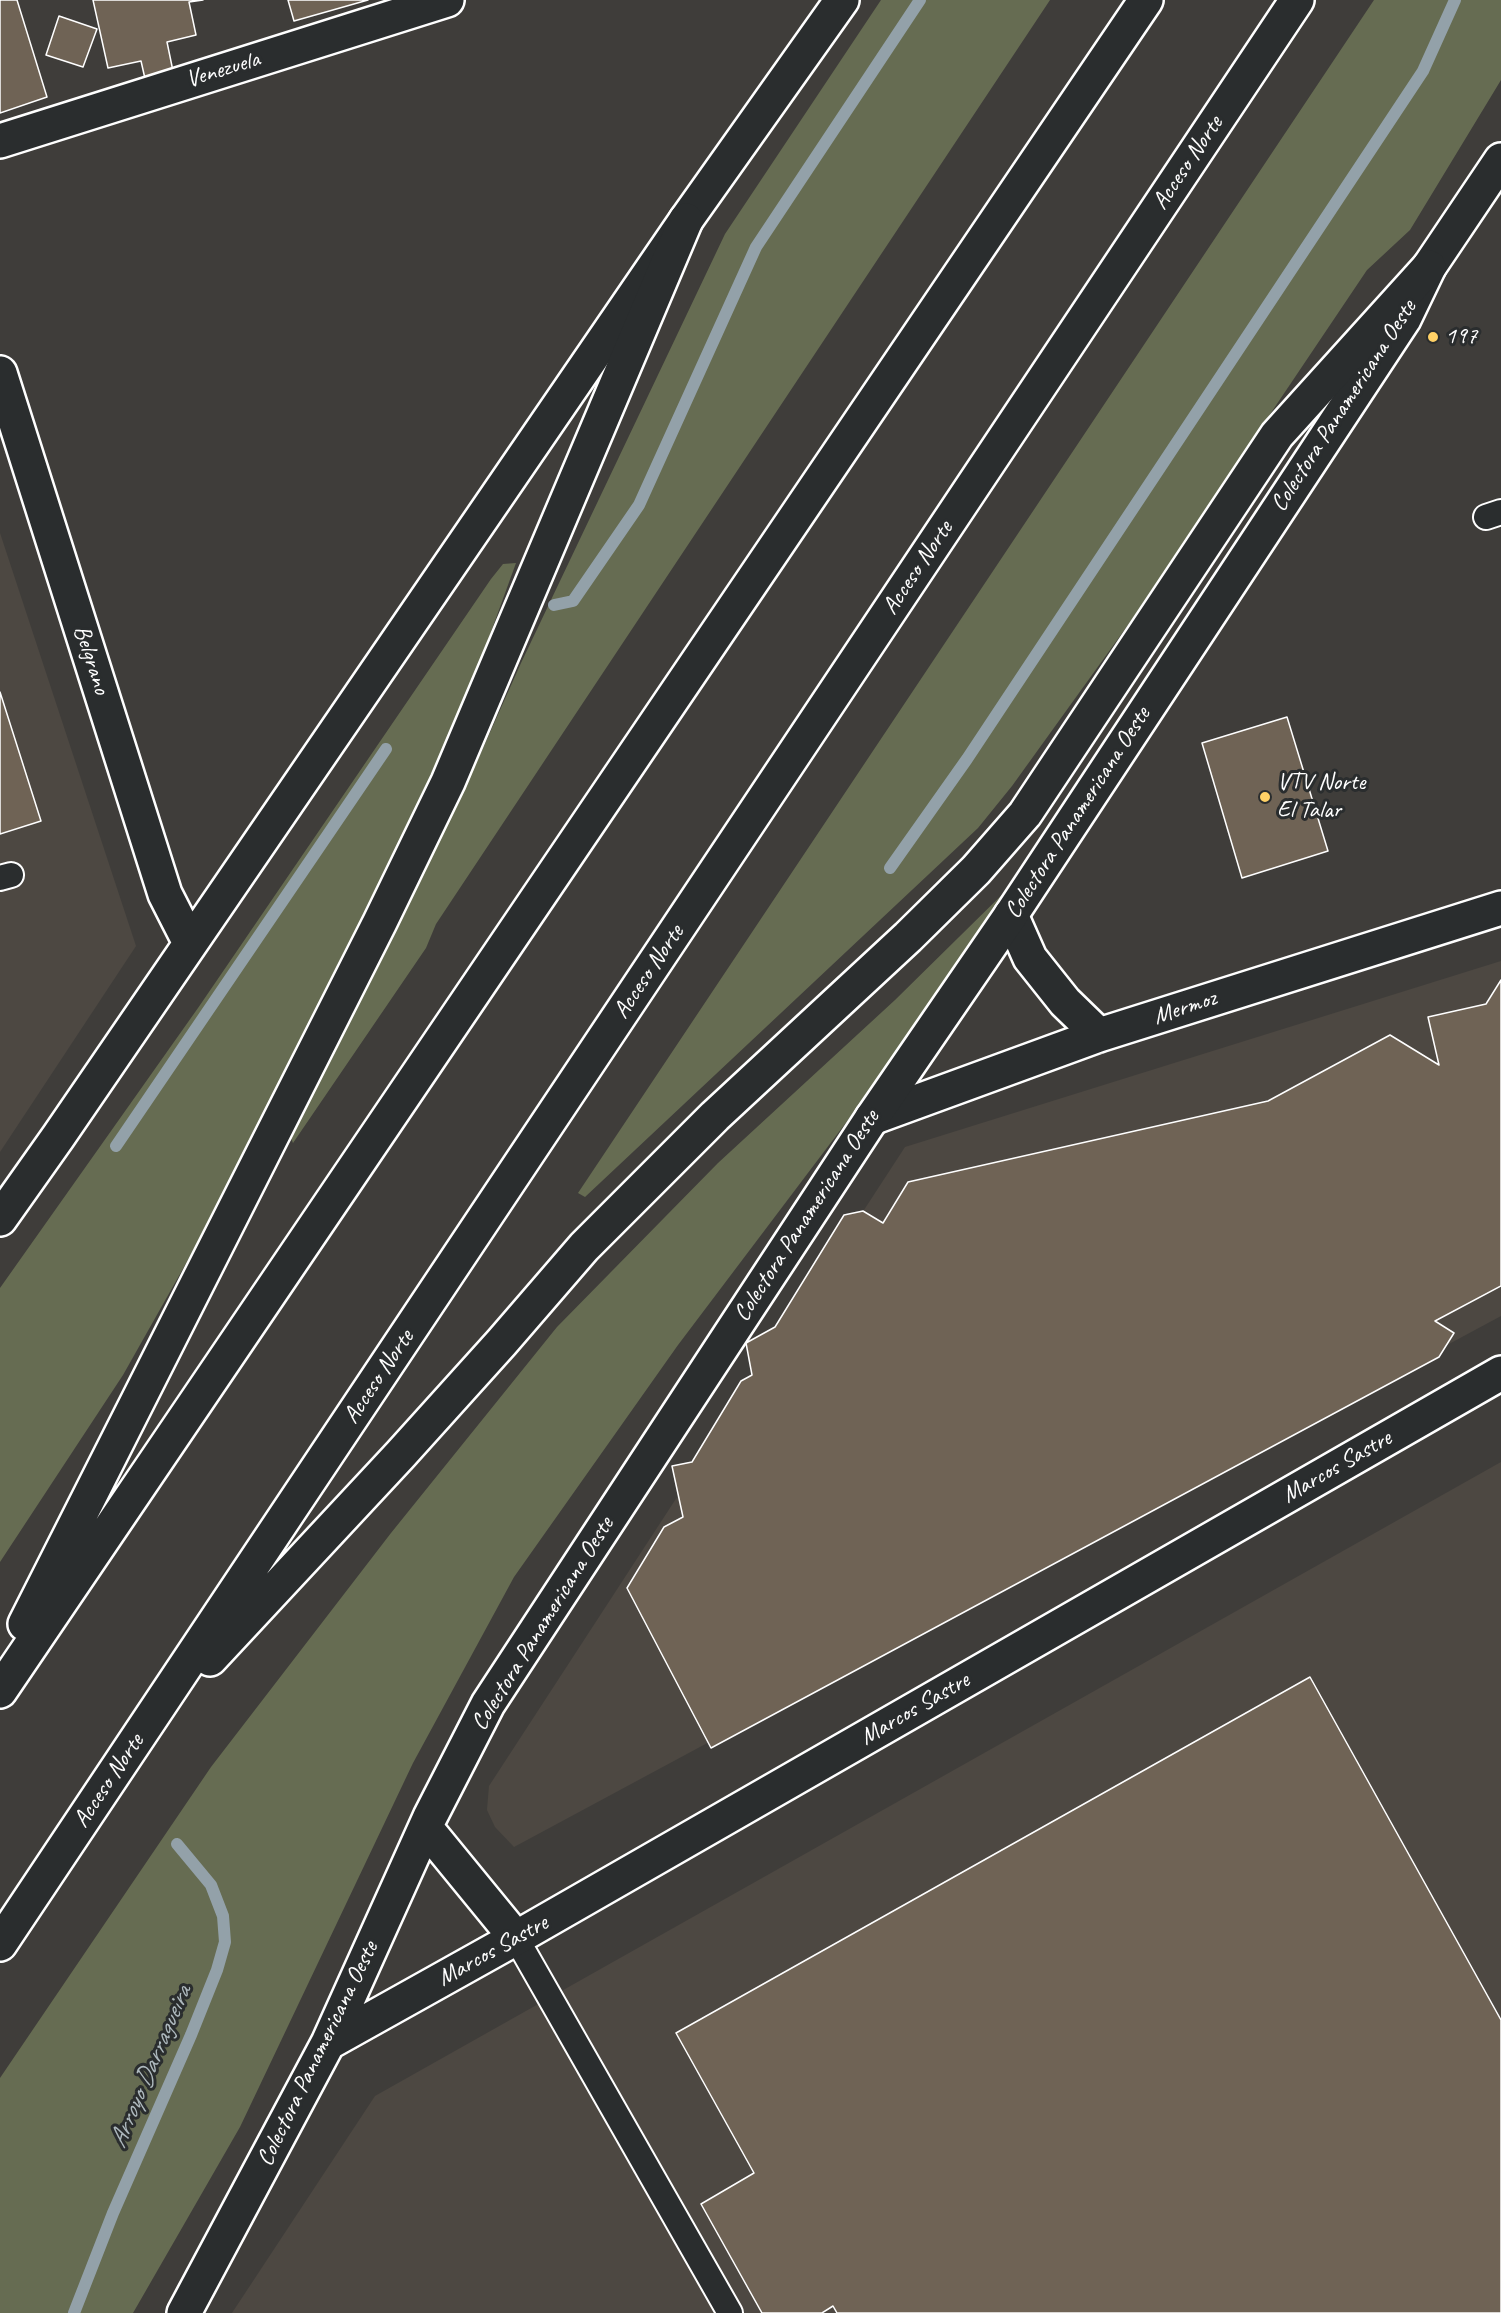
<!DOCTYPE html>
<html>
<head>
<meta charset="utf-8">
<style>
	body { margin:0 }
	canvas { display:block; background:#3f3d3a }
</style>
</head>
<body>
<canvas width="1501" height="2313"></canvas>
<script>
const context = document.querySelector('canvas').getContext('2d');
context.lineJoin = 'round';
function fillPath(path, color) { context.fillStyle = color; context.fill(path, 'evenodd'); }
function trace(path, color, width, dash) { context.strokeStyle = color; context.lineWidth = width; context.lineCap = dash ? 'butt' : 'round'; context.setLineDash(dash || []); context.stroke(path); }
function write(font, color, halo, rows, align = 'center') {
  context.font = font + ' Caveat,sans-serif'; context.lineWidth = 6; context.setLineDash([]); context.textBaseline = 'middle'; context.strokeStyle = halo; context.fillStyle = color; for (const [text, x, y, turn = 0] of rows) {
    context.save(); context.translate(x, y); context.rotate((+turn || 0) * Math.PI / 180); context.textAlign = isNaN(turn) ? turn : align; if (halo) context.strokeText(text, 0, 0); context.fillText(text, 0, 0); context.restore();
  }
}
fillPath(new Path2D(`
	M0,533L136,946L0,1152Z
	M1501,961V1316L514,1847L495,1827L487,1810L489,1786L905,1147Z
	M1501,1462V2313H232L375,2096Z`), '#4d4842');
fillPath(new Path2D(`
	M881,0H1050L436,924L426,948L293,1143L289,1134L475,766L521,663L725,234Z
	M1374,0H1501V80L1410,230L1367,270L1133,618L1012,786L978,828L585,1197L578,1193Z
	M516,563L432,794L215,1212L123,1375L0,1562V1288L198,1008L491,579L503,564Z
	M1022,875L928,1014L678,1345L514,1577L413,1763L240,2127L133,2313H0V2078L211,1767L391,1533L557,1327L718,1163L895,1000Z`), '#666c52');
trace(new Path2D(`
	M554,605L573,601L639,505L756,247L920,0
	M890,868L967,759L1423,71L1455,0
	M116,1146L386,749
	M74,2313L113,2213L191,2035L217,1970L225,1942L223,1916L211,1885L177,1844`), '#93a1a9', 12);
const building = new Path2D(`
	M0,0H17L47,97L0,113Z
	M93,0H203L189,2L196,35L167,42L174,76L146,83L141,61L108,68Z
	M288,0H368L294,21Z
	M59,16L97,29L83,67L46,55Z
	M0,692L41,821L0,834Z
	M1287,717L1328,851L1242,878L1202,743Z
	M1501,980V1286L1435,1321L1454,1333L1439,1357L711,1748L627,1588L664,1527L683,1517L672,1466L692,1462L741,1381L752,1375L746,1343L775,1327L844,1215L863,1211L883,1223L908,1182L1268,1101L1390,1035L1439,1065L1428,1017L1486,1004Z
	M1310,1677L1501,2020V2313H837L833,2306L822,2313H762L701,2204L754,2173L676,2033Z`);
fillPath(building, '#6f6355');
trace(building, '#fff', 1.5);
const lane = new Path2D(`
	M1486,517L1501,512
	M0,878L11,875
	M516,1938L730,2313`);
const street = new Path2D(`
	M0,141L447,0
	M1011,915L1030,958L1065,1002L1099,1035
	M872,1118L1099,1035L1501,908`);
const secondary = new Path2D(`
	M0,373L165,894L190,943
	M0,1219L58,1137L686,220L842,0
	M426,1828L516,1938
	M328,2043L516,1938L1501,1373
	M184,2313L328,2043L430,1817L488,1704L872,1118L1011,915L1404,319L1429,267L1501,160`);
const highway = new Path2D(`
	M25,1624L380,922L448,782L686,220
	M210,1659L401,1454L502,1342L584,1247L715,1116L908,937L976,870L1025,814L1277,435L1429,267
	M0,1691L1146,0
	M0,1944L1297,0`);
trace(lane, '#fff', 28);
trace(street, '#fff', 38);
trace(secondary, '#fff', 38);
trace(highway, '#fff', 38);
trace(lane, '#2a2d2e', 24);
trace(street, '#2a2d2e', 33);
trace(secondary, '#2a2d2e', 33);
trace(highway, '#2a2d2e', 33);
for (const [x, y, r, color] of [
	[1433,337,6,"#ffd166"],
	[1265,797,6,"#ffd166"]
]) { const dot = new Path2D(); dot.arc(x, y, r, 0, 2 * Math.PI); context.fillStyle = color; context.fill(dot); trace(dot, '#2a2d2e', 2); }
write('24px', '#fff', '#2a2d2e', [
	["Venezuela",223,70,-17],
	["Acceso Norte",1188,163,-56],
	["Colectora Panamericana Oeste",1344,406,-57],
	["Acceso Norte",918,568,-56],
	["Belgrano",91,660,72],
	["Colectora Panamericana Oeste",1078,813,-57],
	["Acceso Norte",649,972,-56],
	["Mermoz",1185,1008,-18],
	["Colectora Panamericana Oeste",807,1216,-57],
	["Acceso Norte",379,1377,-56],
	["Marcos Sastre",1337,1467,-30],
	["Colectora Panamericana Oeste",543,1624,-58],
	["Marcos Sastre",915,1709,-30],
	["Acceso Norte",109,1781,-56],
	["Marcos Sastre",493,1951,-29],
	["Colectora Panamericana Oeste",318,2054,-64]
]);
write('24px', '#fff', '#2a2d2e', [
	["197",1445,337],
	["VTV Norte",1277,783],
	["El Talar",1277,811]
], 'left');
write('italic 26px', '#aeb9be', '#2a2d2e', [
	["Arroyo Darragueira",151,2067,-67]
]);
</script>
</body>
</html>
